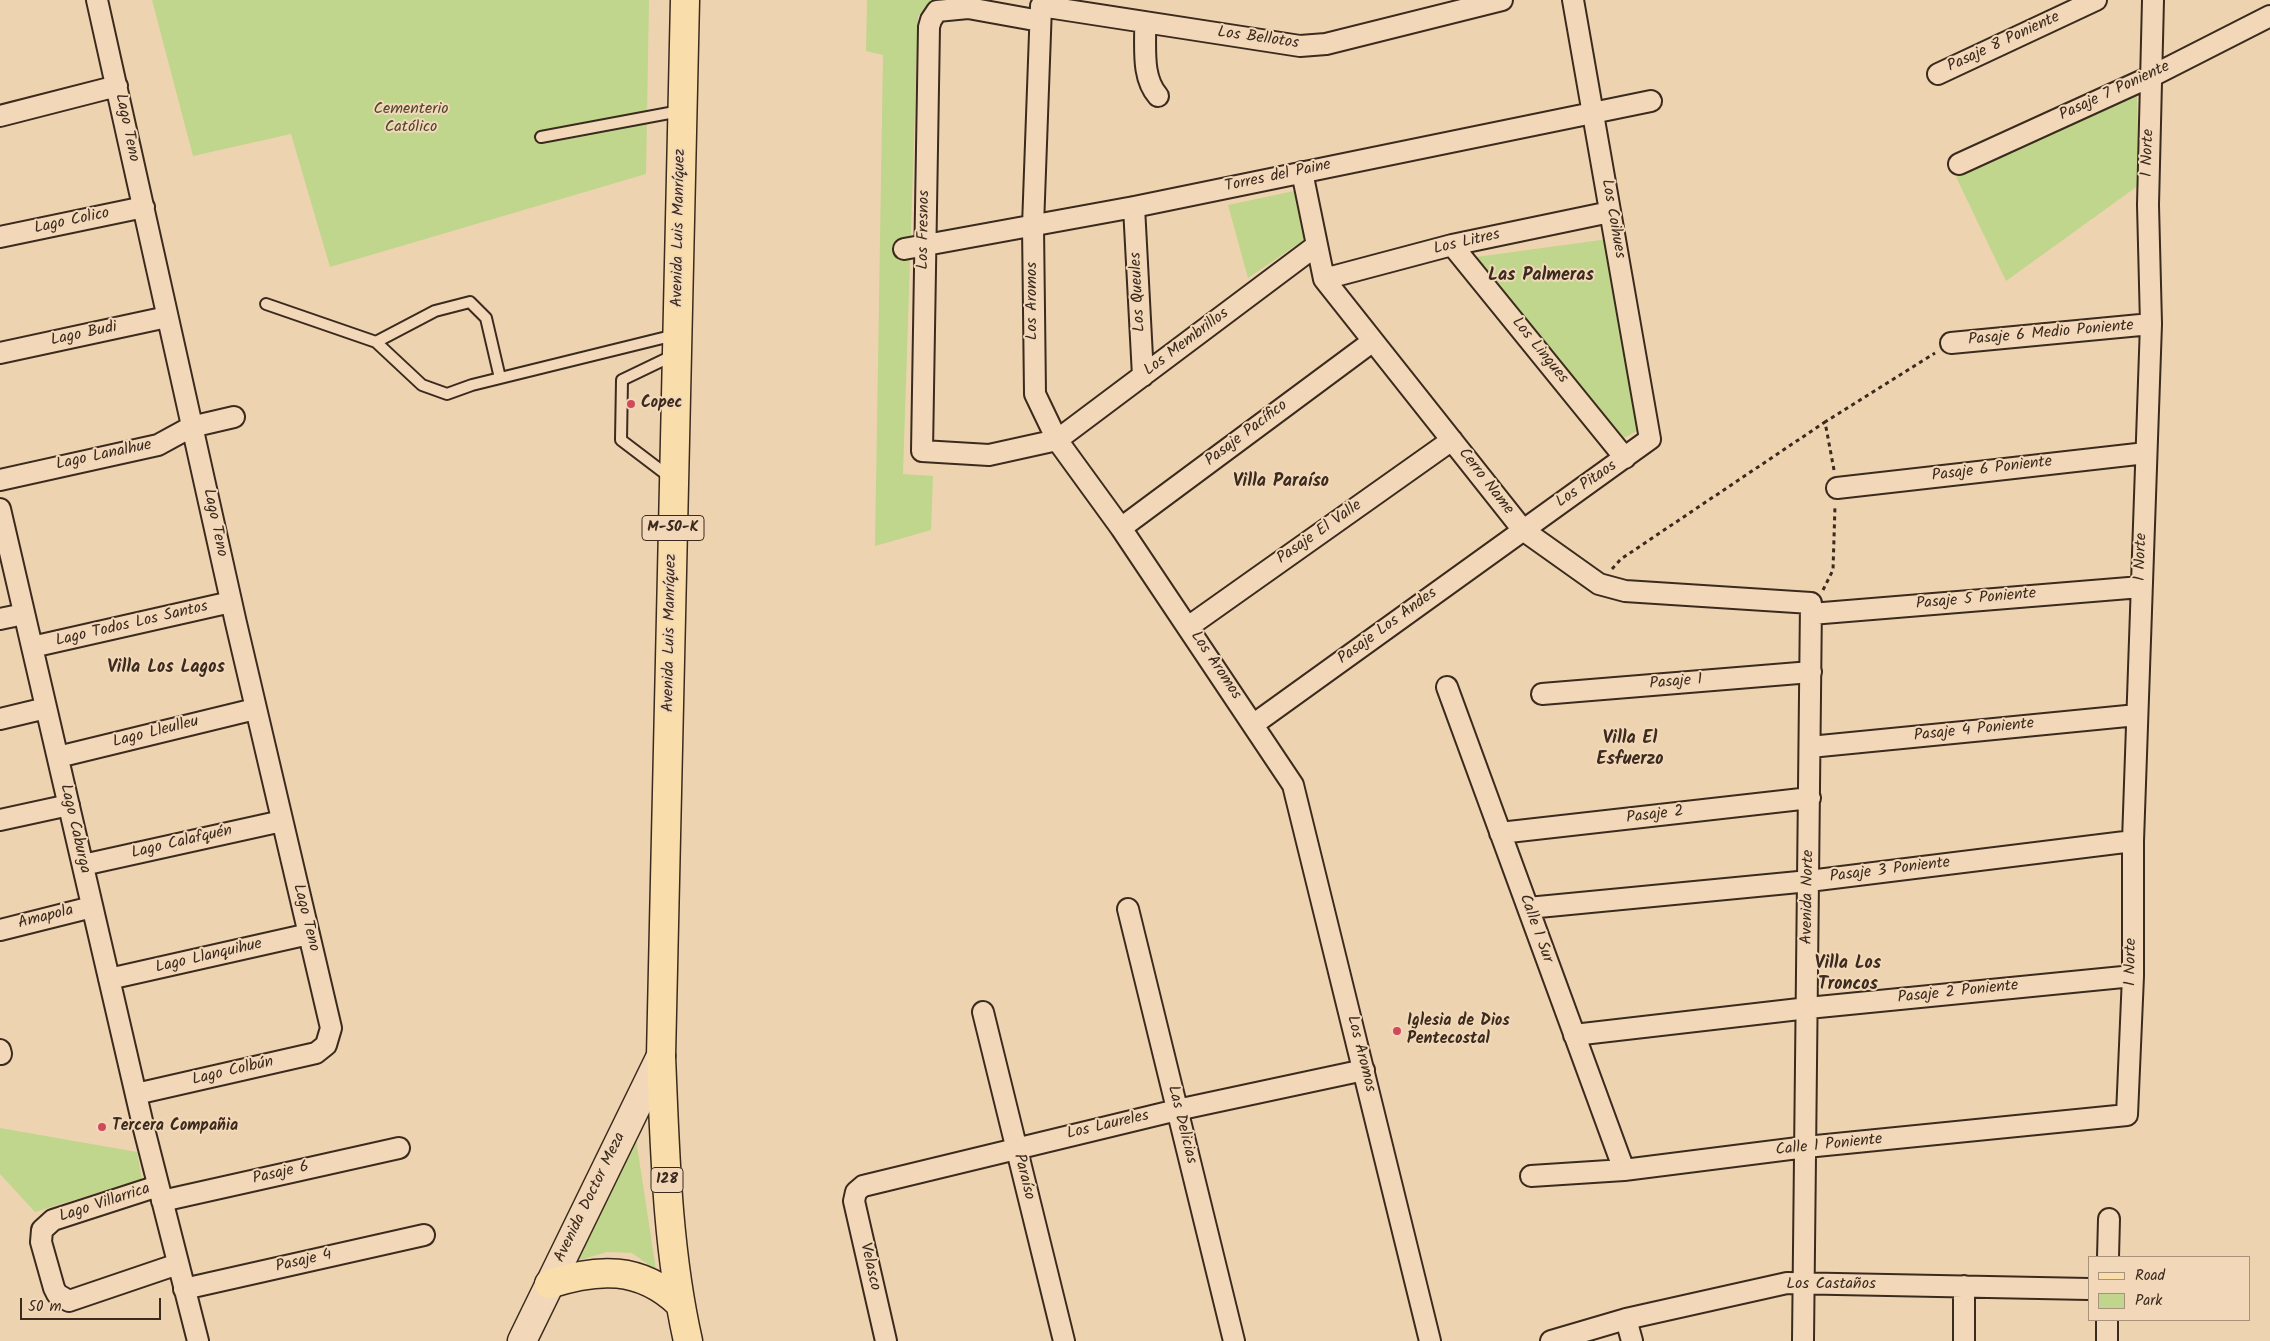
<!DOCTYPE html>
<html>
<head>
<meta charset="utf-8">
<style>
	body { margin:0 }
	#map { position:relative; width:2270px; height:1341px; overflow:hidden; background:#eed3b1; font-family:Kalam,sans-serif }
	canvas { display:block }
	.legend { position:absolute; left:2088px; top:1256px; width:162px; height:65px; box-sizing:border-box; background:#f2d8b9; border:1px solid #a9927b; margin:0; padding:6px 9px; list-style:none; font-size:15px; color:#3b2a1e }
	.legend li { display:flex; align-items:center; gap:10px; height:25px }
	.legend b { width:25px; border:1px solid #a9927b }
	.scale { position:absolute; left:20px; top:1298px; width:141px; height:22px; box-sizing:border-box; border:2px solid #3b2a1e; border-top:0; padding-left:6px; font-size:15px; line-height:18px; white-space:nowrap; color:#3b2a1e; -webkit-text-stroke:4px #f2d8b9; paint-order:stroke }
</style>
</head>
<body>
<div id="map">
<canvas width="2270" height="1341"></canvas>
<ul class="legend">
<li><b style="height:6px;background:#f9deab"></b>Road</li>
<li><b style="height:14px;background:#bfd68c"></b>Park</li>
</ul>
<div class="scale">50 m</div>
</div>
<script>
const context = document.querySelector('canvas').getContext('2d');
context.lineJoin = 'round';
function fillPath(path, color) { context.fillStyle = color; context.fill(path, 'evenodd'); }
function trace(path, color, width, dash) { context.strokeStyle = color; context.lineWidth = width; context.lineCap = dash ? 'butt' : 'round'; context.setLineDash(dash || []); context.stroke(path); }
function write(font, color, halo, rows, align = 'center') {
  context.font = font + ' Kalam,sans-serif'; context.lineWidth = 4; context.setLineDash([]); context.textBaseline = 'middle'; context.strokeStyle = halo; context.fillStyle = color; for (const [text, x, y, turn = 0] of rows) {
    context.save(); context.translate(x, y); context.rotate((+turn || 0) * Math.PI / 180); context.textAlign = isNaN(turn) ? turn : align; if (halo) context.strokeText(text, 0, 0); context.fillText(text, 0, 0); context.restore();
  }
}
fillPath(new Path2D(`
	M152,0H649L646,174L330,267L291,134L193,156Z
	M867,0H940L918,16L903,474L933,476L931,530L875,546L883,55L866,51Z
	M2137,96L2139,185L2006,281L1956,177Z
	M1294,191L1304,240L1248,278L1228,205Z
	M1608,239L1641,415L1637,431L1624,438L1476,257Z
	M0,1128L137,1152L142,1179L35,1212L0,1174Z
	M636,1139L656,1270L632,1253L607,1252L577,1261Z`), '#bfd68c');
const lane = new Path2D(`
	M541,137L680,111
	M266,304L376,342L422,385L447,394L472,385L675,335
	M376,342L435,311L470,302L486,318L500,378
	M671,478L621,440L622,380L674,355`);
const street = new Path2D(`
	M97,0L236,623L331,1028L326,1045L316,1053L136,1094
	M1040,21L968,8L937,11L931,20L929,27L922,451L989,455L1057,440L1317,245
	M1145,22C1146,46 1141,77 1158,96
	M1938,74L2096,0
	M0,116L117,86
	M1959,164L2152,76L2270,16
	M1302,172L1324,279L1523,530L1599,584L1625,591L1811,603L1803,1341
	M1134,207L1143,376
	M0,237L144,207
	M1452,245L1625,458
	M904,249L1134,207L1651,101
	M1324,279L1452,245L1610,212
	M1951,343L2151,324
	M0,353L167,317
	M0,480L158,445L191,427L234,417
	M1837,488L2146,453
	M0,509L143,1125L198,1341
	M1121,528L1373,341
	M1811,614L2141,587
	M0,619L24,614
	M1188,627L1452,440
	M32,647L231,602
	M1447,687L1624,1170
	M1542,694L1811,672
	M0,719L46,708
	M1254,724L1650,439L1573,0
	M1810,747L2137,715
	M58,757L255,709
	M0,820L69,805
	M1500,833L1810,798
	M83,865L282,821
	M1528,908L1809,881L2133,841
	M1128,909L1234,1341
	M0,930L92,907
	M109,979L309,934
	M983,1012L1064,1341
	M1574,1035L1808,1008L2133,976
	M0,1050L1,1054
	M1531,1176L1624,1170L1806,1147L2127,1115L2133,976V841L2151,324L2148,205L2153,0
	M158,1186L53,1220L42,1230L41,1242L54,1288L57,1294L69,1301L178,1264
	M162,1201L399,1148
	M2108,1257L2109,1219
	M184,1289L424,1235
	M1626,1319L1632,1341
	M886,1341L854,1201L856,1192L863,1186L1177,1110L1364,1070
	M1430,1341L1293,785L1121,528L1057,440L1035,394L1033,226L1041,6L1300,46L1326,44L1502,0
	M1551,1341L1626,1319L1787,1283L2089,1289
	M1964,1341V1286
	M2107,1341V1320`);
const secondary = new Path2D(`
	M522,1341L661,1056`);
const primary = new Path2D(`
	M685,0L661,1056C665,1151 667,1248 688,1341
	M549,1284C598,1268 640,1266 679,1303`);
trace(lane, '#3b2a1e', 14);
trace(street, '#3b2a1e', 24);
trace(secondary, '#3b2a1e', 31);
trace(primary, '#3b2a1e', 31);
trace(new Path2D(`
	M1834,470L1825,422L1935,353
	M1612,569L1621,559L1825,422
	M1823,590L1833,570L1835,506`), '#3b2a1e', 3, [4, 4]);
trace(lane, '#f2d8b9', 10);
trace(street, '#f2d8b9', 20);
trace(secondary, '#f2d8b9', 28);
trace(primary, '#f9deab', 28);
for (const [x, y, r, color] of [
	[631,404,5,"#d1495b"],
	[1397,1031,5,"#d1495b"],
	[102,1127,5,"#d1495b"]
]) { const dot = new Path2D(); dot.arc(x, y, r, 0, 2 * Math.PI); context.fillStyle = color; context.fill(dot); trace(dot, '#f2d8b9', 2); }
for (const [x, y, w] of [
	[673,528,62],
	[667,1180,32]
]) { const box = new Path2D(); box.roundRect(x - w / 2, y - 12.5, w, 25, 4); context.fillStyle = '#f2d8b9'; context.fill(box); trace(box, '#3b2a1e', 1); }
write('bold 15px', '#3b2a1e', null, [
	["M-50-K",673,528],
	["128",667,1180]
]);
write('16px', '#3b2a1e', '#f2d8b9', [
	["Los Bellotos",1258,39,8],
	["Pasaje 8 Poniente",2004,43,-25],
	["Pasaje 7 Poniente",2115,92,-25],
	["Lago Teno",126,128,78],
	["1 Norte",2149,153,-88],
	["Torres del Paine",1278,177,-12],
	["Los Coihues",1612,219,80],
	["Lago Colico",72,222,-12],
	["Avenida Luis Manríquez",680,228,-89],
	["Los Fresnos",925,230,-89],
	["Los Litres",1467,243,-13],
	["Los Queules",1139,292,-93],
	["Los Aromos",1033,301,-90],
	["Pasaje 6 Medio Poniente",2051,334,-5],
	["Lago Budi",84,335,-12],
	["Los Membrillos",1187,343,-37],
	["Los Lingues",1539,351,51],
	["Pasaje Pacífico",1247,434,-37],
	["Lago Lanalhue",104,456,-12],
	["Pasaje 6 Poniente",1992,470,-7],
	["Cerro Name",1485,482,52],
	["Los Pitaos",1587,485,-35],
	["Lago Teno",214,523,78],
	["Pasaje El Valle",1320,533,-35],
	["1 Norte",2142,557,-88],
	["Pasaje 5 Poniente",1976,600,-5],
	["Lago Todos Los Santos",132,625,-13],
	["Pasaje Los Andes",1388,627,-36],
	["Avenida Luis Manríquez",671,633,-89],
	["Los Aromos",1215,666,56],
	["Pasaje 1",1676,683,-5],
	["Pasaje 4 Poniente",1974,731,-6],
	["Lago Lleulleu",156,733,-14],
	["Pasaje 2",1655,816,-7],
	["Lago Caburga",74,829,77],
	["Lago Calafquén",182,843,-13],
	["Pasaje 3 Poniente",1890,871,-7],
	["Avenida Norte",1809,897,-89],
	["Amapola",46,918,-14],
	["Lago Teno",305,918,76],
	["Calle 1 Sur",1535,929,70],
	["Lago Llanquihue",209,957,-13],
	["1 Norte",2132,962,-89],
	["Pasaje 2 Poniente",1958,993,-6],
	["Los Aromos",1360,1054,76],
	["Lago Colbún",233,1072,-13],
	["Las Delicias",1181,1125,76],
	["Los Laureles",1108,1126,-13],
	["Calle 1 Poniente",1829,1146,-6],
	["Pasaje 6",281,1174,-13],
	["Paraíso",1023,1177,76],
	["Avenida Doctor Meza",591,1198,-64],
	["Lago Villarrica",105,1204,-18],
	["Pasaje 4",304,1262,-13],
	["Velasco",869,1267,77],
	["Los Castaños",1831,1285]
]);
write('16px', '#4f442e', '#f2d8b9', [
	["Cementerio",411,110],
	["Católico",411,128]
]);
write('bold 16px', '#3b2a1e', '#f2d8b9', [
	["Copec",641,404],
	["Iglesia de Dios",1407,1022],
	["Pentecostal",1407,1040],
	["Tercera Compañia",112,1127]
], 'left');
write('bold 18px', '#3b2a1e', '#f2d8b9', [
	["Las Palmeras",1541,277],
	["Villa Paraíso",1281,483],
	["Villa Los Lagos",166,669],
	["Villa El",1630,740],
	["Esfuerzo",1630,761],
	["Villa Los",1848,965],
	["Troncos",1848,986]
]);
</script>
</body>
</html>
